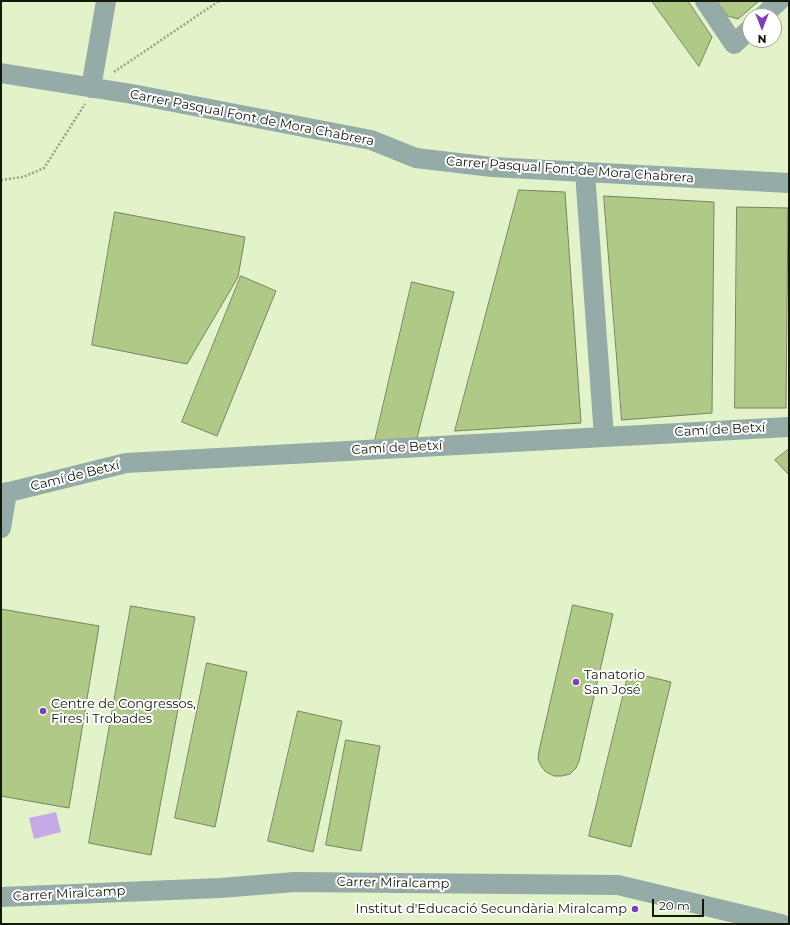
<!DOCTYPE html>
<html>
<head>
<meta charset="utf-8">
<style>
	body { margin:0 }
	#map { position:relative; width:790px; height:925px; overflow:hidden; background:#e2f2c9; font-family:Montserrat,sans-serif }
	canvas { display:block }
	.frame { position:absolute; inset:0; border:2px solid #14190b; pointer-events:none }
	.north { position:absolute; left:742px; top:8px; width:40px; height:40px; box-sizing:border-box; background:#fff; border:1px solid #a1a39d; border-radius:50%; rotate:180deg; font-size:11px; font-weight:700; line-height:16px; text-align:center; color:#14190b }
	.north::after { content:''; display:block; margin:auto; width:14px; height:18px; background:#7e40b6; clip-path:polygon(50% 0,100% 100%,50% 72%,0 100%) }
	.scale { position:absolute; left:652px; top:899px; width:52px; height:18px; box-sizing:border-box; border:2px solid #14190b; border-top:0; padding-left:5px; font-size:12px; line-height:14px; white-space:nowrap; color:#14190b; -webkit-text-stroke:3px #fff; paint-order:stroke }
</style>
</head>
<body>
<div id="map">
<canvas width="790" height="925"></canvas>
<div class="frame"></div>
<div class="north">N</div>
<div class="scale">20 m</div>
</div>
<script>
const context = document.querySelector('canvas').getContext('2d');
context.lineJoin = 'round';
function fillPath(path, color) { context.fillStyle = color; context.fill(path, 'evenodd'); }
function trace(path, color, width, dash) { context.strokeStyle = color; context.lineWidth = width; context.lineCap = dash ? 'butt' : 'round'; context.setLineDash(dash || []); context.stroke(path); }
function write(font, color, halo, rows, align = 'center') {
  context.font = font + ' Montserrat,sans-serif'; context.lineWidth = 4; context.setLineDash([]); context.textBaseline = 'middle'; context.strokeStyle = halo; context.fillStyle = color; for (const [text, x, y, turn = 0] of rows) {
    context.save(); context.translate(x, y); context.rotate((+turn || 0) * Math.PI / 180); context.textAlign = isNaN(turn) ? turn : align; if (halo) context.strokeText(text, 0, 0); context.fillText(text, 0, 0); context.restore();
  }
}
fillPath(new Path2D(`
	M56,812L61,832L34,839L29,818Z`), '#c5aae7');
const building = new Path2D(`
	M652,1H688L712,37L699,66Z
	M717,1H759L738,19L728,16Z
	M519,190L565,192L581,423L455,431Z
	M604,196L714,202L712,413L622,420Z
	M737,207L788,208L786,408H735Z
	M115,212L245,237L238,277L187,364L92,345Z
	M241,276L276,291L217,436L182,422Z
	M412,282L454,292L417,438L375,441Z
	M789,449V475L775,460Z
	M573,605L613,614L579,761L576,768L570,774L562,776H554L546,772L541,766L538,759L539,751Z
	M131,606L195,617L151,855L89,843Z
	M1,609L99,626L69,808L1,796Z
	M207,663L247,672L215,827L175,818Z
	M629,672L671,682L631,847L589,836Z
	M298,711L342,721L313,852L268,841Z
	M346,740L380,746L361,851L326,845Z`);
fillPath(building, '#b1c987');
trace(building, '#75835e', 1);
trace(new Path2D(`
	M114,72L219,1
	M1,180L23,177L44,168L85,104`), '#96a283', 2.5, [2, 2]);
trace(new Path2D(`
	M705,1L734,44L750,29
	M763,16L779,1
	M1,73L132,94L371,140L416,158L492,167L789,183
	M91,88L106,1
	M585,172L604,437
	M1,494L126,463L789,427
	M1,528L7,492
	M1,897L220,888L295,882L618,885L781,924`), '#94aba7', 20);
for (const [x, y, r, color] of [
	[576,682,4,"#7e40b6"],
	[43,711,4,"#7e40b6"],
	[635,909,4,"#7e40b6"]
]) { const dot = new Path2D(); dot.arc(x, y, r, 0, 2 * Math.PI); context.fillStyle = color; context.fill(dot); trace(dot, '#fff', 1.5); }
write('13px', '#14190b', '#fff', [
	["Carrer Pasqual Font de Mora Chabrera",252,118,11],
	["Carrer Pasqual Font de Mora Chabrera",570,170,4],
	["Camí de Betxí",720,430,-3],
	["Camí de Betxí",397,448,-3],
	["Camí de Betxí",75,476,-14],
	["Carrer Miralcamp",393,883,1],
	["Carrer Miralcamp",69,894,-3]
]);
write('13px', '#14190b', '#fff', [
	["Tanatorio",584,675],
	["San José",584,690],
	["Centre de Congressos,",51,704],
	["Fires i Trobades",51,719],
	["Institut d'Educació Secundària Miralcamp",627,909,"right"]
], 'left');
</script>
</body>
</html>
